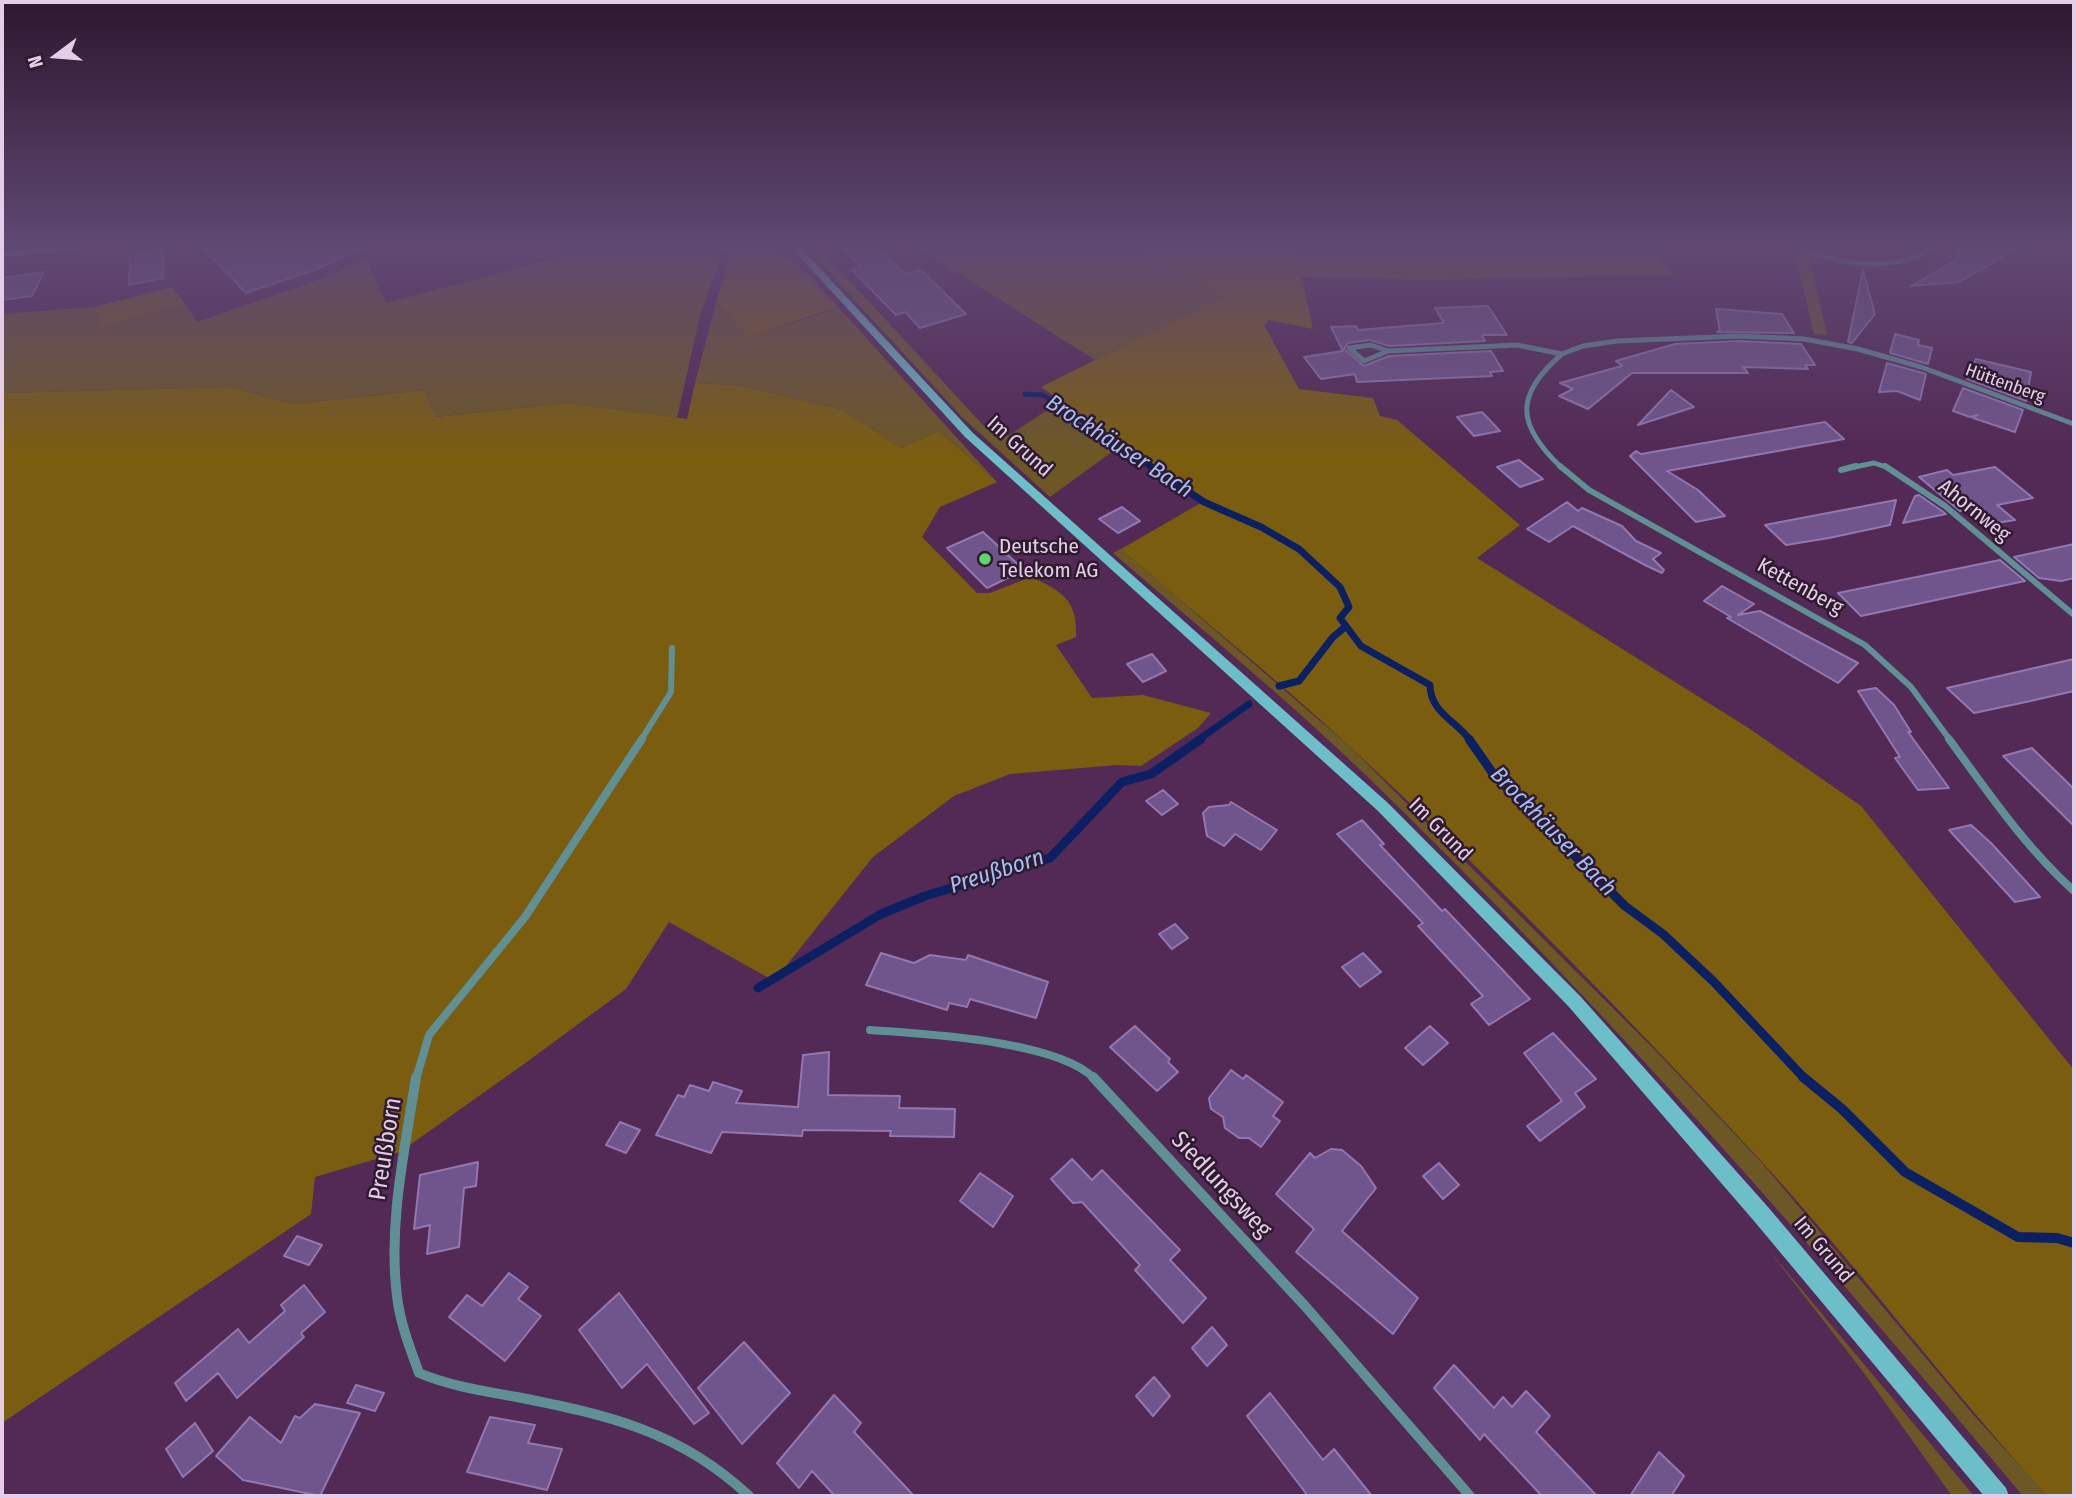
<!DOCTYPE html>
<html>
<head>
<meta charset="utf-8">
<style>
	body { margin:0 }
	#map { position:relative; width:2076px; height:1498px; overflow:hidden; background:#532955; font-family:"Fira Sans Condensed",sans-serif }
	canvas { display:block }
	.frame { position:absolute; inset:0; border:4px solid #e6cde7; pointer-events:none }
	.north { position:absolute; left:21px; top:21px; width:70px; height:70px; -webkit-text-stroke:5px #2e1b2f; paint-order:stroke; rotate:254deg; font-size:19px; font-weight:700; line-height:28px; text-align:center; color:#e6cde7 }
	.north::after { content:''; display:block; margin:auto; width:24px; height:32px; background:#e6cde7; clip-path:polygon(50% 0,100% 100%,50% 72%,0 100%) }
</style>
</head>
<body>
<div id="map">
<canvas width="2076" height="1498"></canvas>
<div class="frame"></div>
<div class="north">N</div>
</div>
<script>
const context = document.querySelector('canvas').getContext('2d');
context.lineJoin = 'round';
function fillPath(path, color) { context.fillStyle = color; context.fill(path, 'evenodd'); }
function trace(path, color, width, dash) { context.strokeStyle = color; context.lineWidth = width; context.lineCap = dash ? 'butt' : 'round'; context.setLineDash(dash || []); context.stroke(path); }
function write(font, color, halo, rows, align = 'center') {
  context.font = font + ' "Fira Sans Condensed",sans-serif'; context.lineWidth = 5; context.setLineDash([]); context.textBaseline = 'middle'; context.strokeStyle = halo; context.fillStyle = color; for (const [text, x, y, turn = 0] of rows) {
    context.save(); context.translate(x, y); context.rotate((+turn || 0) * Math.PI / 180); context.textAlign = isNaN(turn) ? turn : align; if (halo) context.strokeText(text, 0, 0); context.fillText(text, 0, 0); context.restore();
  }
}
fillPath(new Path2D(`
	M596,247H712L720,261L700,315L677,418L567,403L434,417L423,390L293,404L231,387L2,393V314L94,307L101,327L186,305L197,322L321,279L366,259L386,303Z
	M778,247L810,276L997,482L939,431L901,448L844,410L737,385L695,383L716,302L748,338L831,310Z
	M917,247H1127L1178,270L1223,297L1095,360Z
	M1295,247H1651L1673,275L1428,280L1302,277Z
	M1795,253L1809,257L1827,335L1814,334Z
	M822,255L862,294L983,425L1008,436L1061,401L1123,444L1050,497L963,418L816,258Z
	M1121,549L1348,745L1657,1052L1763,1164L1971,1412L2047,1496H2023C1817,1250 1605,1008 1375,784C1293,704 1200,628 1113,553Z
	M1767,1248L1974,1496H1952L1864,1373Z`), '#6d5725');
fillPath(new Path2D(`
	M720,247H778L831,309L748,338L716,302L730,259Z
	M1127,247H1295L1313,329L1269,320L1264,325L1299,389L1373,398L1380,416L1397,420L1520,525L1477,558L1747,727L1861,806L2074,1070V1496H2047C1948,1387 1860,1269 1761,1161C1629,1018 1491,877 1348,745C1275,677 1196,615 1121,549L1206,500L1041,387L1222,297L1178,270Z
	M172,287L186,305L101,327L94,307Z
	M695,383L737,385L844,410L901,448L939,431L997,482L940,507L922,537L977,593H990L1031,577C1062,591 1078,600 1076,637L1056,645L1092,698L1143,695L1211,713L1198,728L1141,766L1117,765L1010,774L954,796L873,857L774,981L669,922L626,989L524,1064L400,1152L315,1177L311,1214L2,1423V393L231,387L293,404L424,390L435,417L567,403L687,419Z`), '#7b5d10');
trace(new Path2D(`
	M1025,394L1043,395L1152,468`), '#0b2062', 5);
trace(new Path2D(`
	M1150,466L1204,502L1261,527L1299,549L1340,587L1349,607L1340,618L1361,646L1430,685C1430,712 1456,721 1470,740
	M1279,686L1299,681L1333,637L1345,627
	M1198,740L1249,704`), '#0b2062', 7);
trace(new Path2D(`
	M1469,739L1494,775L1625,906L1663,934L1714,982L1805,1079
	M758,988L881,914L925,896L1050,858L1122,782L1151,774L1201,739`), '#0b2062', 9);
trace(new Path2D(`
	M1803,1077L1842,1109L1905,1172L2018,1237L2057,1238L2074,1243`), '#0b2062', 10);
const building = new Path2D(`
	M202,247H367L317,269L246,293Z
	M841,247H878L905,274L921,270L966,314L920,328L905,312L896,315L852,270L861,267Z
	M1957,247H2021L1959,282L1911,286L1956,260Z
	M163,250V278L129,285L130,256Z
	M1863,270L1875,314L1852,343L1848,342Z
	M44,272L32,296L2,300V278Z
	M1488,306L1507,335H1482L1485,341L1389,346L1370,340L1348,343L1344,349L1364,366L1389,356L1491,351L1503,371L1490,372L1492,376L1357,382L1355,374L1321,379L1304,357L1343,351L1331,327L1356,326L1358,330L1444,323L1435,308Z
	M1716,309L1782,314L1794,333L1717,332L1720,331Z
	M1895,334L1919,340L1918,345L1932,348L1928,364L1890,353Z
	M1739,341L1801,344L1815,365H1805L1808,369L1743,367L1748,373H1632L1588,409L1559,396L1573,389L1560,383L1622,366L1616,361L1675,344Z
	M1976,359L2031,372L2026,401L1967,379Z
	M1887,363L1926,374L1920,400L1897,391L1879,392Z
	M1963,388L2023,410L2015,432L1973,418L1978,415L1970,417L1953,411Z
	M1671,390L1694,407L1638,425Z
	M1482,412L1500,431L1474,436L1457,417Z
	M1825,422L1844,439L1667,471L1698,490L1725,516L1696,522L1630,456L1636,451L1641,454Z
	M1519,460L1543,479L1520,487L1497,467Z
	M1995,467L2033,498L1997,505L2015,520L1990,524L1971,509L1960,511L1919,477L1947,470L1953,475Z
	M1919,495L1942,511L1946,514L1903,523L1915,496Z
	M1896,500L1890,525L1829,538L1786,545L1765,525Z
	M1567,502L1578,511L1582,508L1622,526L1636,541L1661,553L1653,559L1664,570L1662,573L1645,565L1573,526L1549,542L1527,529Z
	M1122,507L1140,521L1118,533L1099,519Z
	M983,532L1024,570L987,588L947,548Z
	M2074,544V578L2061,581L2039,578L2014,557Z
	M2000,560L2025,581L1861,616L1838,593Z
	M1722,586L1754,604L1738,615L1760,611L1858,663L1838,683L1727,618L1731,617L1704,601Z
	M1152,654L1166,671L1143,682L1127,664Z
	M2074,659V691L2026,702L1974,713L1947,688Z
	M1876,688L1894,705L1911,732H1908L1949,788L1918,790L1895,758L1900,757L1858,691Z
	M2032,748L2074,789V826L2003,756Z
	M1163,790L1178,804L1162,815L1146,801Z
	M1231,802L1277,830L1261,850L1235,834L1224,846L1207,836L1203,813L1209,807L1229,805Z
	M1362,820L1384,844L1380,845L1442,911L1445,909L1530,999L1489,1025L1471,1004L1483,996L1418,926L1423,923L1337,834Z
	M1971,825L1992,844L2040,897L2015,902L1949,830Z
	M1175,924L1188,938L1172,949L1159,934Z
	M881,953L914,963L930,955L966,960L968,955L1048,982L1036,1018L970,999L967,1007L949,1003L947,1010L866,985Z
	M1363,953L1381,972L1360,987L1342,967Z
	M1135,1026L1170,1059L1168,1062L1178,1072L1157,1091L1110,1047Z
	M1430,1026L1448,1043L1423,1065L1405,1048Z
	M1553,1033L1596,1079L1575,1093L1585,1107L1540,1141L1527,1126L1562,1101L1524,1053Z
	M829,1052L828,1095L900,1096L899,1108L955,1109L954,1137L890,1136L891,1131L803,1130L802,1136L722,1132L711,1153L656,1135L678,1095L684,1097L690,1085L709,1091L713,1082L742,1091L736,1103L798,1107L803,1055Z
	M1231,1070L1243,1079L1246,1075L1283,1102L1273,1116L1280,1121L1261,1147L1249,1138H1239L1225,1128L1223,1117L1211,1109L1209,1098Z
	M620,1122L640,1130L626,1153L606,1145Z
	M1331,1149L1342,1150L1361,1166L1376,1188L1342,1231L1418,1298L1393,1334L1296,1252L1314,1229L1276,1194L1310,1153L1315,1158Z
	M1072,1159L1092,1180L1102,1170L1180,1250L1170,1260L1206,1298L1183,1323L1135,1270L1140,1265L1082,1202L1073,1203L1051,1179Z
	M478,1162L476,1186L464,1188L459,1247L427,1254L430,1225L414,1229L420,1175Z
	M1439,1163L1459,1185L1443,1199L1423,1176Z
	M980,1173L1013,1196L993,1227L960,1201Z
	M297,1236L322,1245L309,1265L284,1256Z
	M509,1273L528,1287L518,1299L541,1316L505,1361L449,1317L467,1295L482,1306Z
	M304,1285L325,1312L301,1333L304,1337L237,1398L218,1373L186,1401L175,1383L238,1329L249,1343L285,1311L281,1305Z
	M619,1293L709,1413L694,1424L647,1364L622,1388L579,1330Z
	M1212,1327L1227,1345L1207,1366L1192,1348Z
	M744,1342L790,1393L742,1444L698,1388Z
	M1454,1365L1494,1408L1503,1397L1512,1407L1526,1391L1550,1416L1536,1432L1597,1496H1542L1484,1434L1480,1440L1434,1388Z
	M1154,1377L1170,1396L1153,1416L1136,1396Z
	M356,1385L384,1393L375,1411L347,1403Z
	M1270,1393L1323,1460L1334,1449L1372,1496H1308L1247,1416Z
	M834,1395L861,1423L854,1432L914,1496H835L812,1471L799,1488L777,1463Z
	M315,1404L360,1413L320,1496L243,1480L216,1456L250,1417L281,1443L295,1416L300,1418Z
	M490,1417L535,1425L528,1443L562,1449L547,1490L467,1472Z
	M195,1423L213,1451L183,1477L166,1449Z
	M1659,1452L1684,1476L1671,1496H1630Z`);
fillPath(building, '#6f558b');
trace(building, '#9277b0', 2);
trace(new Path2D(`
	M1792,247C1838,263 1892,275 1935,247
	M1371,345L1388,351L1364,361L1349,348Z
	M1388,351L1517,345L1562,354L1583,346L1617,341L1739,336L1804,339L1858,349L1921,367L2074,424
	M1562,468C1516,425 1514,395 1562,354
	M1850,468L1874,463L1889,468`), '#5e9096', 5);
trace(new Path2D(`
	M1560,466L1589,490L1865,645L1911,687L1950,740
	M1885,466L1945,506L2074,615
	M1841,470L1856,466
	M641,740L671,692L672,648`), '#5e9096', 6);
trace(new Path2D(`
	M1949,739C1988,792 2025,847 2074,891
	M870,1030C923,1034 1057,1040 1095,1079
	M416,1079L429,1035L525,917L642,739`), '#5e9096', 8);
trace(new Path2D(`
	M416,1077C405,1149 388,1223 397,1296C400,1323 410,1348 419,1373C450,1386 484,1391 517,1397C608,1415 680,1431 749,1496
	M1093,1077L1305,1306L1470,1496`), '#5e9096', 10);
fillPath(new Path2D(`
	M47,247H83L79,250L2,257V251Z
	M791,247H800L973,433L1388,803L1581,997L1768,1207L2006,1488L2009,1496H1984L1754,1221L1569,1007L1378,811L965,437Z`), '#6cbec8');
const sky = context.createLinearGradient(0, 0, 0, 457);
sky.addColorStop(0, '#2e172f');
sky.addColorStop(0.54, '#604973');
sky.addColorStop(1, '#60497300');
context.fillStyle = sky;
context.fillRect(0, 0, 2076, 457);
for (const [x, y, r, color] of [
	[985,559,7,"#5fd56b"]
]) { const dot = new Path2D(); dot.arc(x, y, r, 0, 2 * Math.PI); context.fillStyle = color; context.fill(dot); trace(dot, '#2e1b2f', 2.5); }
write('18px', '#e6cde7', '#2e1b2f', [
	["Hüttenberg",2005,384,20]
]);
write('21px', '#e6cde7', '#2e1b2f', [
	["Im Grund",1019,447,42],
	["Ahornweg",1974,511,39],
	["Kettenberg",1800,587,29],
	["Im Grund",1440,830,45],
	["Im Grund",1823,1250,50]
]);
write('21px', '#e6cde7', '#2e1b2f', [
	["Deutsche",999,547],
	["Telekom AG",999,571]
], 'left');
write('italic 23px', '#a3bef9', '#2e1b2f', [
	["Brockhäuser Bach",1119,447,33],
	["Brockhäuser Bach",1553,832,46],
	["Preußborn",997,872,-18]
]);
write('24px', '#e6cde7', '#2e1b2f', [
	["Preußborn",386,1149,-81],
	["Siedlungsweg",1221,1185,47]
]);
</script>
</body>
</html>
